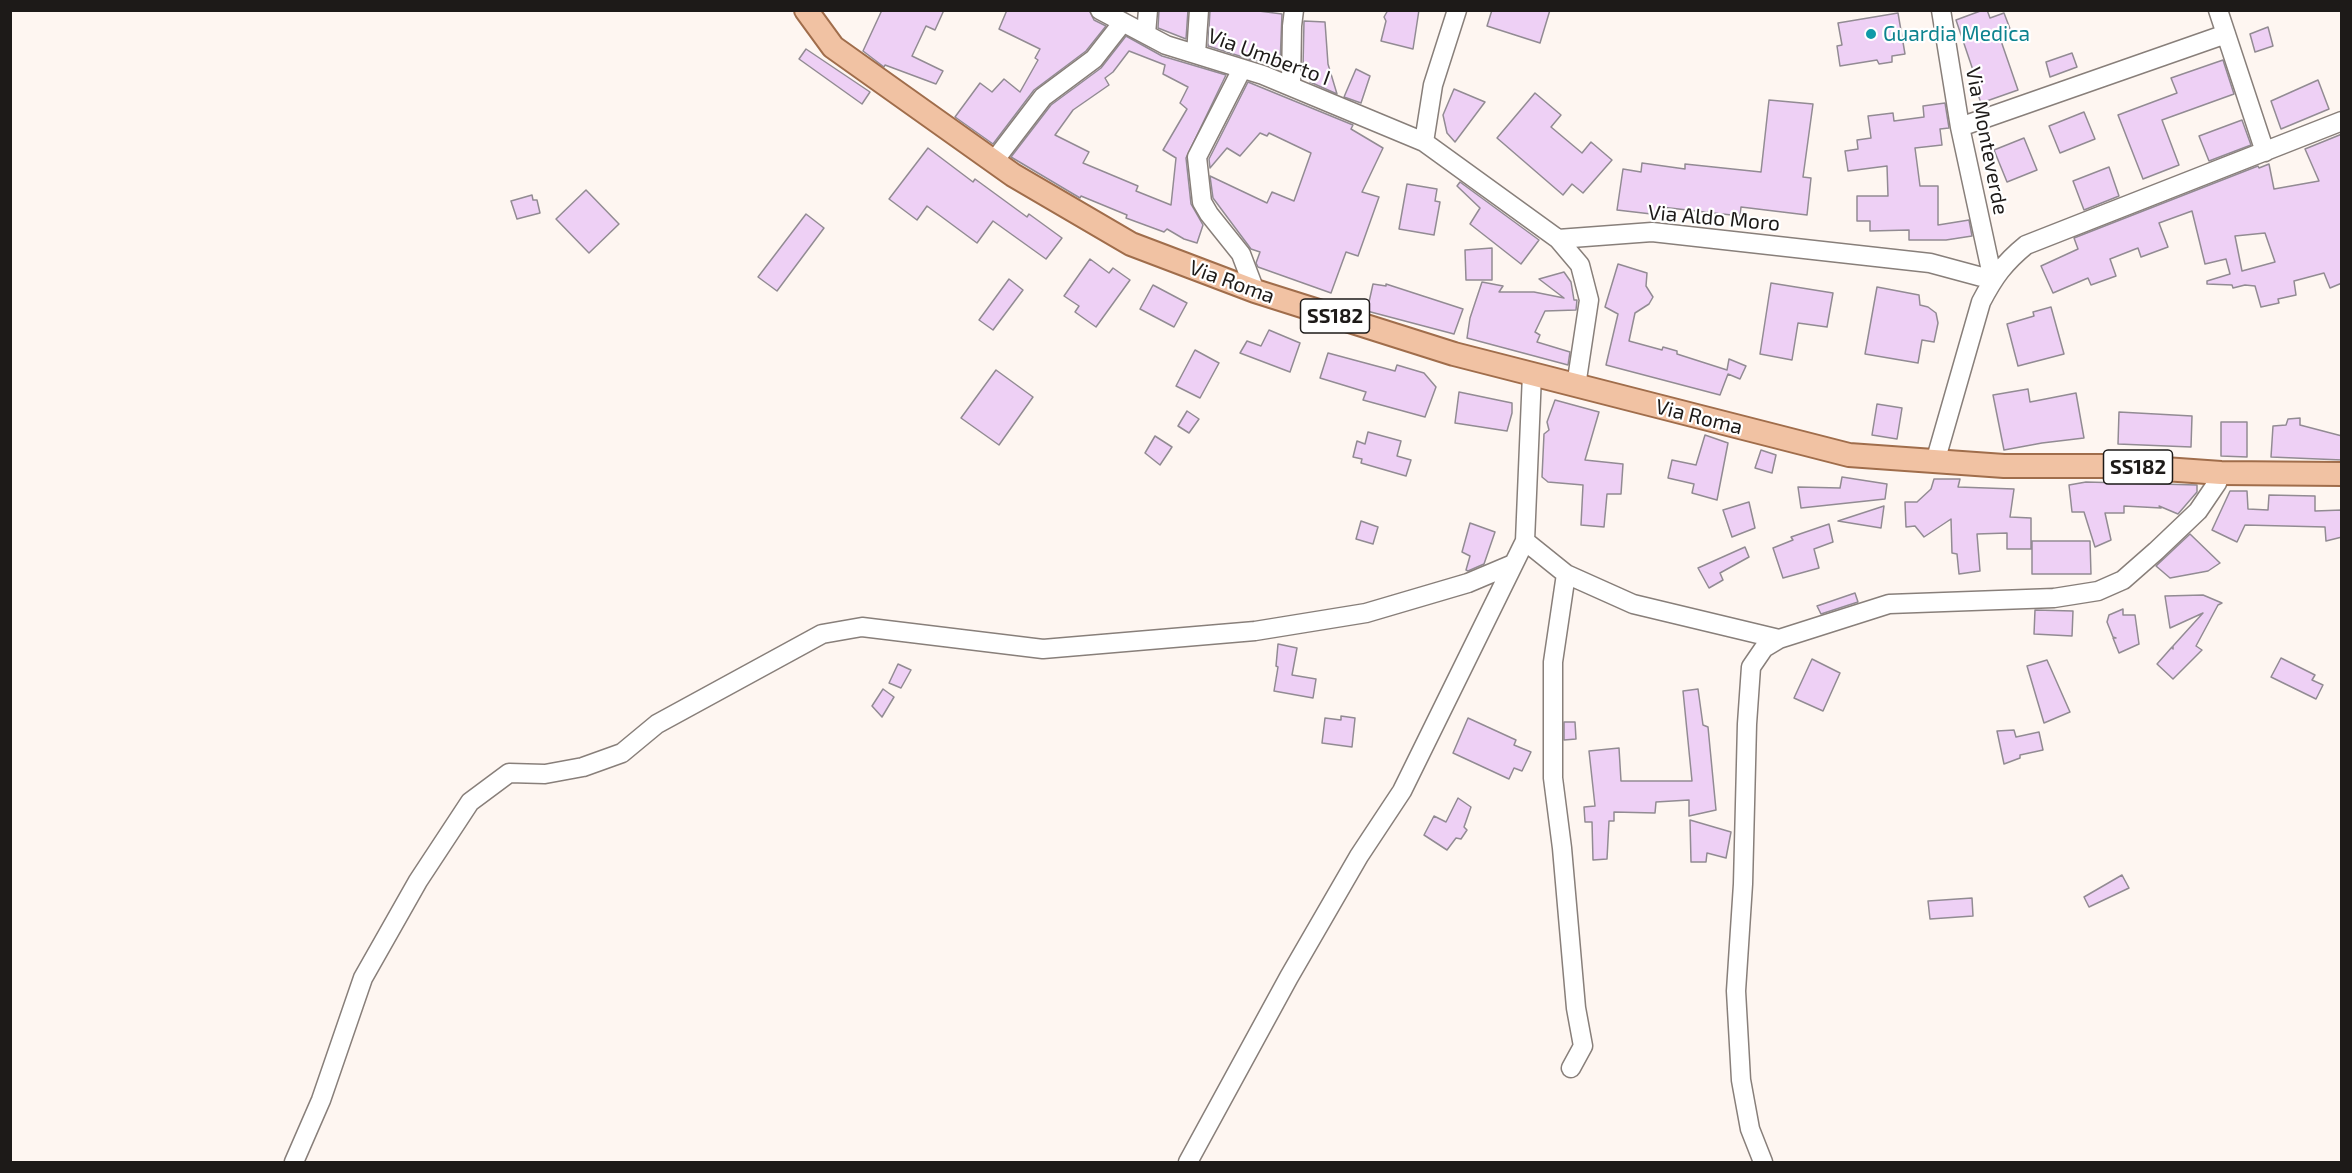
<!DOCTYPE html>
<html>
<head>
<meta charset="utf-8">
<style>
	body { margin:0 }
	#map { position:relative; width:2352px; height:1173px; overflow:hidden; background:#fef6f1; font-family:"Exo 2",sans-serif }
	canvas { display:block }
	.frame { position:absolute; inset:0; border:12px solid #1d1a18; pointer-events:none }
</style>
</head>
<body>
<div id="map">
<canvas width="2352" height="1173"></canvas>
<div class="frame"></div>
</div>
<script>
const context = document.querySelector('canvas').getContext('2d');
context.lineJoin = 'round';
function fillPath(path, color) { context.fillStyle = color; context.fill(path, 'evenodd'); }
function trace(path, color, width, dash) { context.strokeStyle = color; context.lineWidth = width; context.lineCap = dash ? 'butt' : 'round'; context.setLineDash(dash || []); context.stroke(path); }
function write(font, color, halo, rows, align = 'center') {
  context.font = font + ' "Exo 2",sans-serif'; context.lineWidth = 4.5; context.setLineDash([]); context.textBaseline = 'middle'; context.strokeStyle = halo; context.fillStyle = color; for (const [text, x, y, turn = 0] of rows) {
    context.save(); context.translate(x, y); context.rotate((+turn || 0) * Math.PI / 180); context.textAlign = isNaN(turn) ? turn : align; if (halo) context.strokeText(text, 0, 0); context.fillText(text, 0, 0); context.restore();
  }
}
const building = new Path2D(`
	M882,10H944L935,30L926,26L912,56L943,71L936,84L885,65L884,67L863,51Z
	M1007,10H1089L1094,20L1106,26L1086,51L1034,90L993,144L955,117L980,83L992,92L1004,79L1020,92L1038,60L1035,58L1040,49L999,29Z
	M1159,10H1188L1186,39L1158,28Z
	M1210,10H1251L1282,14L1280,64L1252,60L1208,46Z
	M1388,10H1419L1413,49L1381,41L1386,21L1384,17Z
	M1492,10H1550L1540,43L1487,26Z
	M1983,10H1987L1990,18L2004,13L2012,34L2000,38L2018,90L1981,103L1975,86L1978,85L1956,20Z
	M1898,13L1905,54L1892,56V62L1879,64L1877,60L1840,66L1837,46L1842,45L1838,23Z
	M1304,21L1325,22L1328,64L1337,94L1310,82V69L1303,68Z
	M2268,27L2273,46L2255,52L2250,34Z
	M1126,36L1162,56L1226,75L1186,158L1191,204L1203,225L1197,243L1184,239L1167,229L1164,232L1126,218L1127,215L1081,196L1080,198L1011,157L1051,105L1101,68ZM1129,51L1165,65L1163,74L1188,87L1180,103L1187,109L1163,150L1176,158L1171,205L1136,191L1138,186L1083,163L1089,152L1055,135L1073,110L1109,85L1105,78L1113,72Z
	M806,49L870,92L862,104L799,59Z
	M2072,53L2077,67L2050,77L2046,62Z
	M2223,60L2234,94L2162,120L2179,165L2143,179L2118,115L2177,93L2171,78Z
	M1356,69L1370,76L1361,103L1344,97Z
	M2318,80L2329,109L2281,129L2271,101Z
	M1248,82L1353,125L1351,129L1383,148L1362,192L1379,197L1358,256L1346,252L1331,293L1258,267L1256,263L1260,252L1251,249L1213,198L1210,176L1267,203L1272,192L1294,201L1311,153L1269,133L1267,136L1260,133L1240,156L1227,148L1210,168L1209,159Z
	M1454,89L1485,102L1455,142L1447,133L1443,115Z
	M1535,93L1561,115L1551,127L1582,153L1591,142L1612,160L1583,193L1572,184L1563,195L1497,138Z
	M1769,100L1813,104L1803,177L1811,178L1807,215L1741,207L1740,216L1661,207L1660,215L1617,210L1623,169L1641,172L1642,163L1685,169V164L1761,172Z
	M1945,103L1949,128L1940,129L1942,145L1915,148L1920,186H1938V225L1969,220L1972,236L1946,240H1909V230L1870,231V221H1857V196H1888L1887,166L1848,171L1845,151L1858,149L1857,140L1871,138L1868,116L1893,113L1894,121L1924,117L1923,106Z
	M2084,112L2095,139L2060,153L2049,126Z
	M2242,120L2251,145L2209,161L2199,136Z
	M2342,134V283L2330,288L2324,273L2294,281L2296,295L2278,299L2279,303L2261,307L2255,286L2245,285L2233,288L2232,285L2207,284V281L2230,274L2226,259L2205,264L2192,211L2159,223L2168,247L2141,257L2138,248L2110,259L2116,276L2091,285L2088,278L2053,293L2041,266L2078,249L2074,238L2258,166L2259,168L2269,164L2274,189L2319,181L2305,149ZM2265,233L2275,262L2242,271L2235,236Z
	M2024,138L2037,170L2007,182L1994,150Z
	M928,148L973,182L975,179L1027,217L1029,214L1062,238L1046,259L993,221L977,243L927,206L917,220L889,199Z
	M2109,167L2119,196L2084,210L2073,181Z
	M1460,182L1539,240L1521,264L1470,224L1480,208L1457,186Z
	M1407,184L1437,189L1435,201L1440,202L1434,235L1399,229Z
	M586,190L619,224L589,253L556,219Z
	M532,195L533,200H537L540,213L517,219L511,201Z
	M806,214L824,228L777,291L758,277Z
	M1492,248V280H1466L1465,250Z
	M1090,259L1109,273L1113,268L1130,280L1096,327L1075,312L1079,306L1064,296Z
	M1618,264L1647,273L1646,286L1653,297L1649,304L1635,313L1629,341L1662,350L1663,347L1677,351V354L1727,370L1729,359L1746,366L1740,379L1728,374L1720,395L1606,365L1618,314L1605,307Z
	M1564,272L1571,282L1574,300H1577L1576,310L1545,311L1535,332L1540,335L1537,342L1570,352L1568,365L1467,338L1470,318L1482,282L1503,286L1499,292H1534L1564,298L1539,279Z
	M1009,279L1023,290L993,330L979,320Z
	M1771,283L1833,293L1827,327L1798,323L1792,360L1760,354Z
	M1373,284L1386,286V284L1463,309L1454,334L1367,311Z
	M1153,285L1187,303L1174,327L1140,309Z
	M1877,287L1919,295L1920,305L1928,307L1936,313L1938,323L1934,342L1922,340L1918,363L1865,354Z
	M2051,307L2064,354L2018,366L2007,324L2034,316L2033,312Z
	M1269,330L1300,343L1290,372L1240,353L1247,341L1261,346Z
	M1195,350L1219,363L1200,398L1176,386Z
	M1328,353L1395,371L1397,365L1424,373L1436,387L1425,417L1363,400L1366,392L1320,378Z
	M996,370L1033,397L999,445L961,418Z
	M2028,389L2030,402L2076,393L2084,438L2042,443L2004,450L1993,395Z
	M1459,392L1512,403V413L1507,431L1455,423Z
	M1555,400L1599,412L1585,460L1623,464L1621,494H1607L1604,527L1581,525L1583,485L1548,482L1542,477L1544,434L1549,430L1547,422Z
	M1877,404L1902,408L1897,439L1872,435Z
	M1187,411L1199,419L1189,433L1178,426Z
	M2119,412L2192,416L2191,447L2118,444Z
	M2300,418V425L2342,436V460L2271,457L2273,426L2286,425L2288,419Z
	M2221,422H2247V457L2221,456Z
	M1368,432L1401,441L1397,456L1411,460L1406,476L1361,463L1362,459L1353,457L1357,441L1365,444Z
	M1705,435L1728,443L1717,500L1692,493L1694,484L1668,478L1672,460L1696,465Z
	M1155,436L1172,447L1160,465L1145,453Z
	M1761,450L1776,455L1772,473L1755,468Z
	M1842,477L1887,484L1885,499L1801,508L1798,487L1840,488Z
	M1934,479H1960L1958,487L2014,489L2010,517L2031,518V549H2007V533L1977,534L1980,571L1959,574L1957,554L1952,553L1951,519L1924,537L1915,526L1906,527L1905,502H1917L1931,489Z
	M2086,482L2197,485V492L2178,514L2159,506L2161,508L2124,506V513H2105L2111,540L2095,547L2084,512H2072L2069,485Z
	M2230,491H2247L2248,509L2268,510L2269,495L2315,496V511L2342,510V537L2326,541L2325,527L2245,525L2237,542L2212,530Z
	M1749,502L1755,528L1732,537L1723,510Z
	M1884,506L1881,528L1838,521Z
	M1361,521L1378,527L1373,544L1356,539Z
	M1470,523L1495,532L1484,564L1468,571L1466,570L1470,556L1462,552Z
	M1829,524L1833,542L1814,549L1819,568L1783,578L1773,548L1793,540L1791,537Z
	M2190,534L2220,563L2208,571L2170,578L2156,566Z
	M2032,541H2090L2091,574H2032Z
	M1745,547L1749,557L1720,573L1723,580L1709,588L1698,568Z
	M1855,593L1858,602L1821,614L1817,606Z
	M2203,595L2222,603L2218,605L2196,646L2202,650L2173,679L2157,664L2172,647L2173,649V646L2203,613L2170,628L2165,596Z
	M2123,609V615H2135L2139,644L2119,653L2113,638H2116L2113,637L2107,622L2109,615Z
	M2035,610L2073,611L2072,636L2034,634Z
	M1278,644L1297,648L1292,675L1316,679L1313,698L1274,691L1278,667L1276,666Z
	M2281,658L2315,675L2312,680L2323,685L2316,699L2271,677Z
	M1812,659L1840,673L1823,711L1794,698Z
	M2047,660L2070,712L2044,723L2027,666Z
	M898,664L911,670L901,688L889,683Z
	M883,689L894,697L882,717L872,706Z
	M1698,689L1703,725L1708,727L1716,810L1689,816V800L1656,802L1655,813L1614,812V821H1609L1607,859L1593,860L1592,822H1585L1584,807L1595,806L1589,751L1619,748L1621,781H1692L1683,691Z
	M1341,716L1355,718L1352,747L1322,743L1325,718L1341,720Z
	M1468,718L1516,740L1514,745L1531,752L1522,771L1514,768L1509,779L1453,753Z
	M1564,722H1575L1576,739L1564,740Z
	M2014,730L2016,737L2039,732L2043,750L2020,755V758L2004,764L1997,731Z
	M1458,798L1471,807L1464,827L1467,830L1461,839L1456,838L1447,850L1424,835L1434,816L1446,822Z
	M1690,820L1731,832L1726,858L1707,853L1706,862H1691Z
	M2122,875L2129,888L2089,907L2084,897Z
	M1972,898L1973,916L1930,919L1928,901Z`);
fillPath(building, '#eed0f5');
trace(building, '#928b93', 1.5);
const minor = new Path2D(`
	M1100,10L1166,45L1263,75L1424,142L1558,239L1652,232L1930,263L1993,280L1960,127L1941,10
	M2218,10L2265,152
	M1146,34L1148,10
	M1196,54L1199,10
	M1242,69L1197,157L1202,202L1209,214L1241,254L1255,291
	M1291,86L1292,26L1294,10
	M1960,127L2226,34
	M1424,142L1433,85L1457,10
	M994,161L1043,97L1094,59L1123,22
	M1558,239L1580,265L1589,300L1576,386
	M1935,462L1981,302C1994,277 2004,263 2026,245L2342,121
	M1525,541L1566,574L1633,604L1779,639
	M1566,574L1553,662V778L1562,848L1576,1008L1583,1046L1571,1068
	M294,1162L321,1100L363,978L418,881L470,802L509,773L545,774L583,767L622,753L657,724L822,634L862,627L1043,649L1255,631L1366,613L1468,583L1513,564
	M1188,1162L1289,977L1359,856L1402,791L1525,541L1532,374
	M1763,1162L1750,1129L1741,1080L1736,991L1743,884L1747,724L1751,667L1764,648L1779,639L1889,604L2054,598L2098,591L2123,580L2156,551L2198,511L2217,483L2221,473`);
const major = new Path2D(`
	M806,10L833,47L1013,175L1131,244L1255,291L1454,354L1849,455L2004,466H2122L2221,473L2342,474`);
trace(minor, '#887f7a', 21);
trace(major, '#a06d4b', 26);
trace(minor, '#fff', 18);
trace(major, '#f1c2a3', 22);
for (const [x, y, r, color] of [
	[1871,34,6,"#0f9aa8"]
]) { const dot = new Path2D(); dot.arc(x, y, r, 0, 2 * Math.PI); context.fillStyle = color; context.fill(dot); trace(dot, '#fff', 2); }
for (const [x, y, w] of [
	[1335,316,69],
	[2138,467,69]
]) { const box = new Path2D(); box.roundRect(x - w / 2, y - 17, w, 34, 4.5); context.fillStyle = '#fff'; context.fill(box); trace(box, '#1d1a18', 1.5); }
write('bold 20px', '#1d1a18', null, [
	["SS182",1335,316],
	["SS182",2138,467]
]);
write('21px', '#0d838f', '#fff', [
	["Guardia Medica",1883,34]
], 'left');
write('21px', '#1d1a18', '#fff', [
	["Via Umberto I",1269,57,20],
	["Via Monteverde",1987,141,79],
	["Via Aldo Moro",1714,218,5],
	["Via Roma",1232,282,20],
	["Via Roma",1699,417,14]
]);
</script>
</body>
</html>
